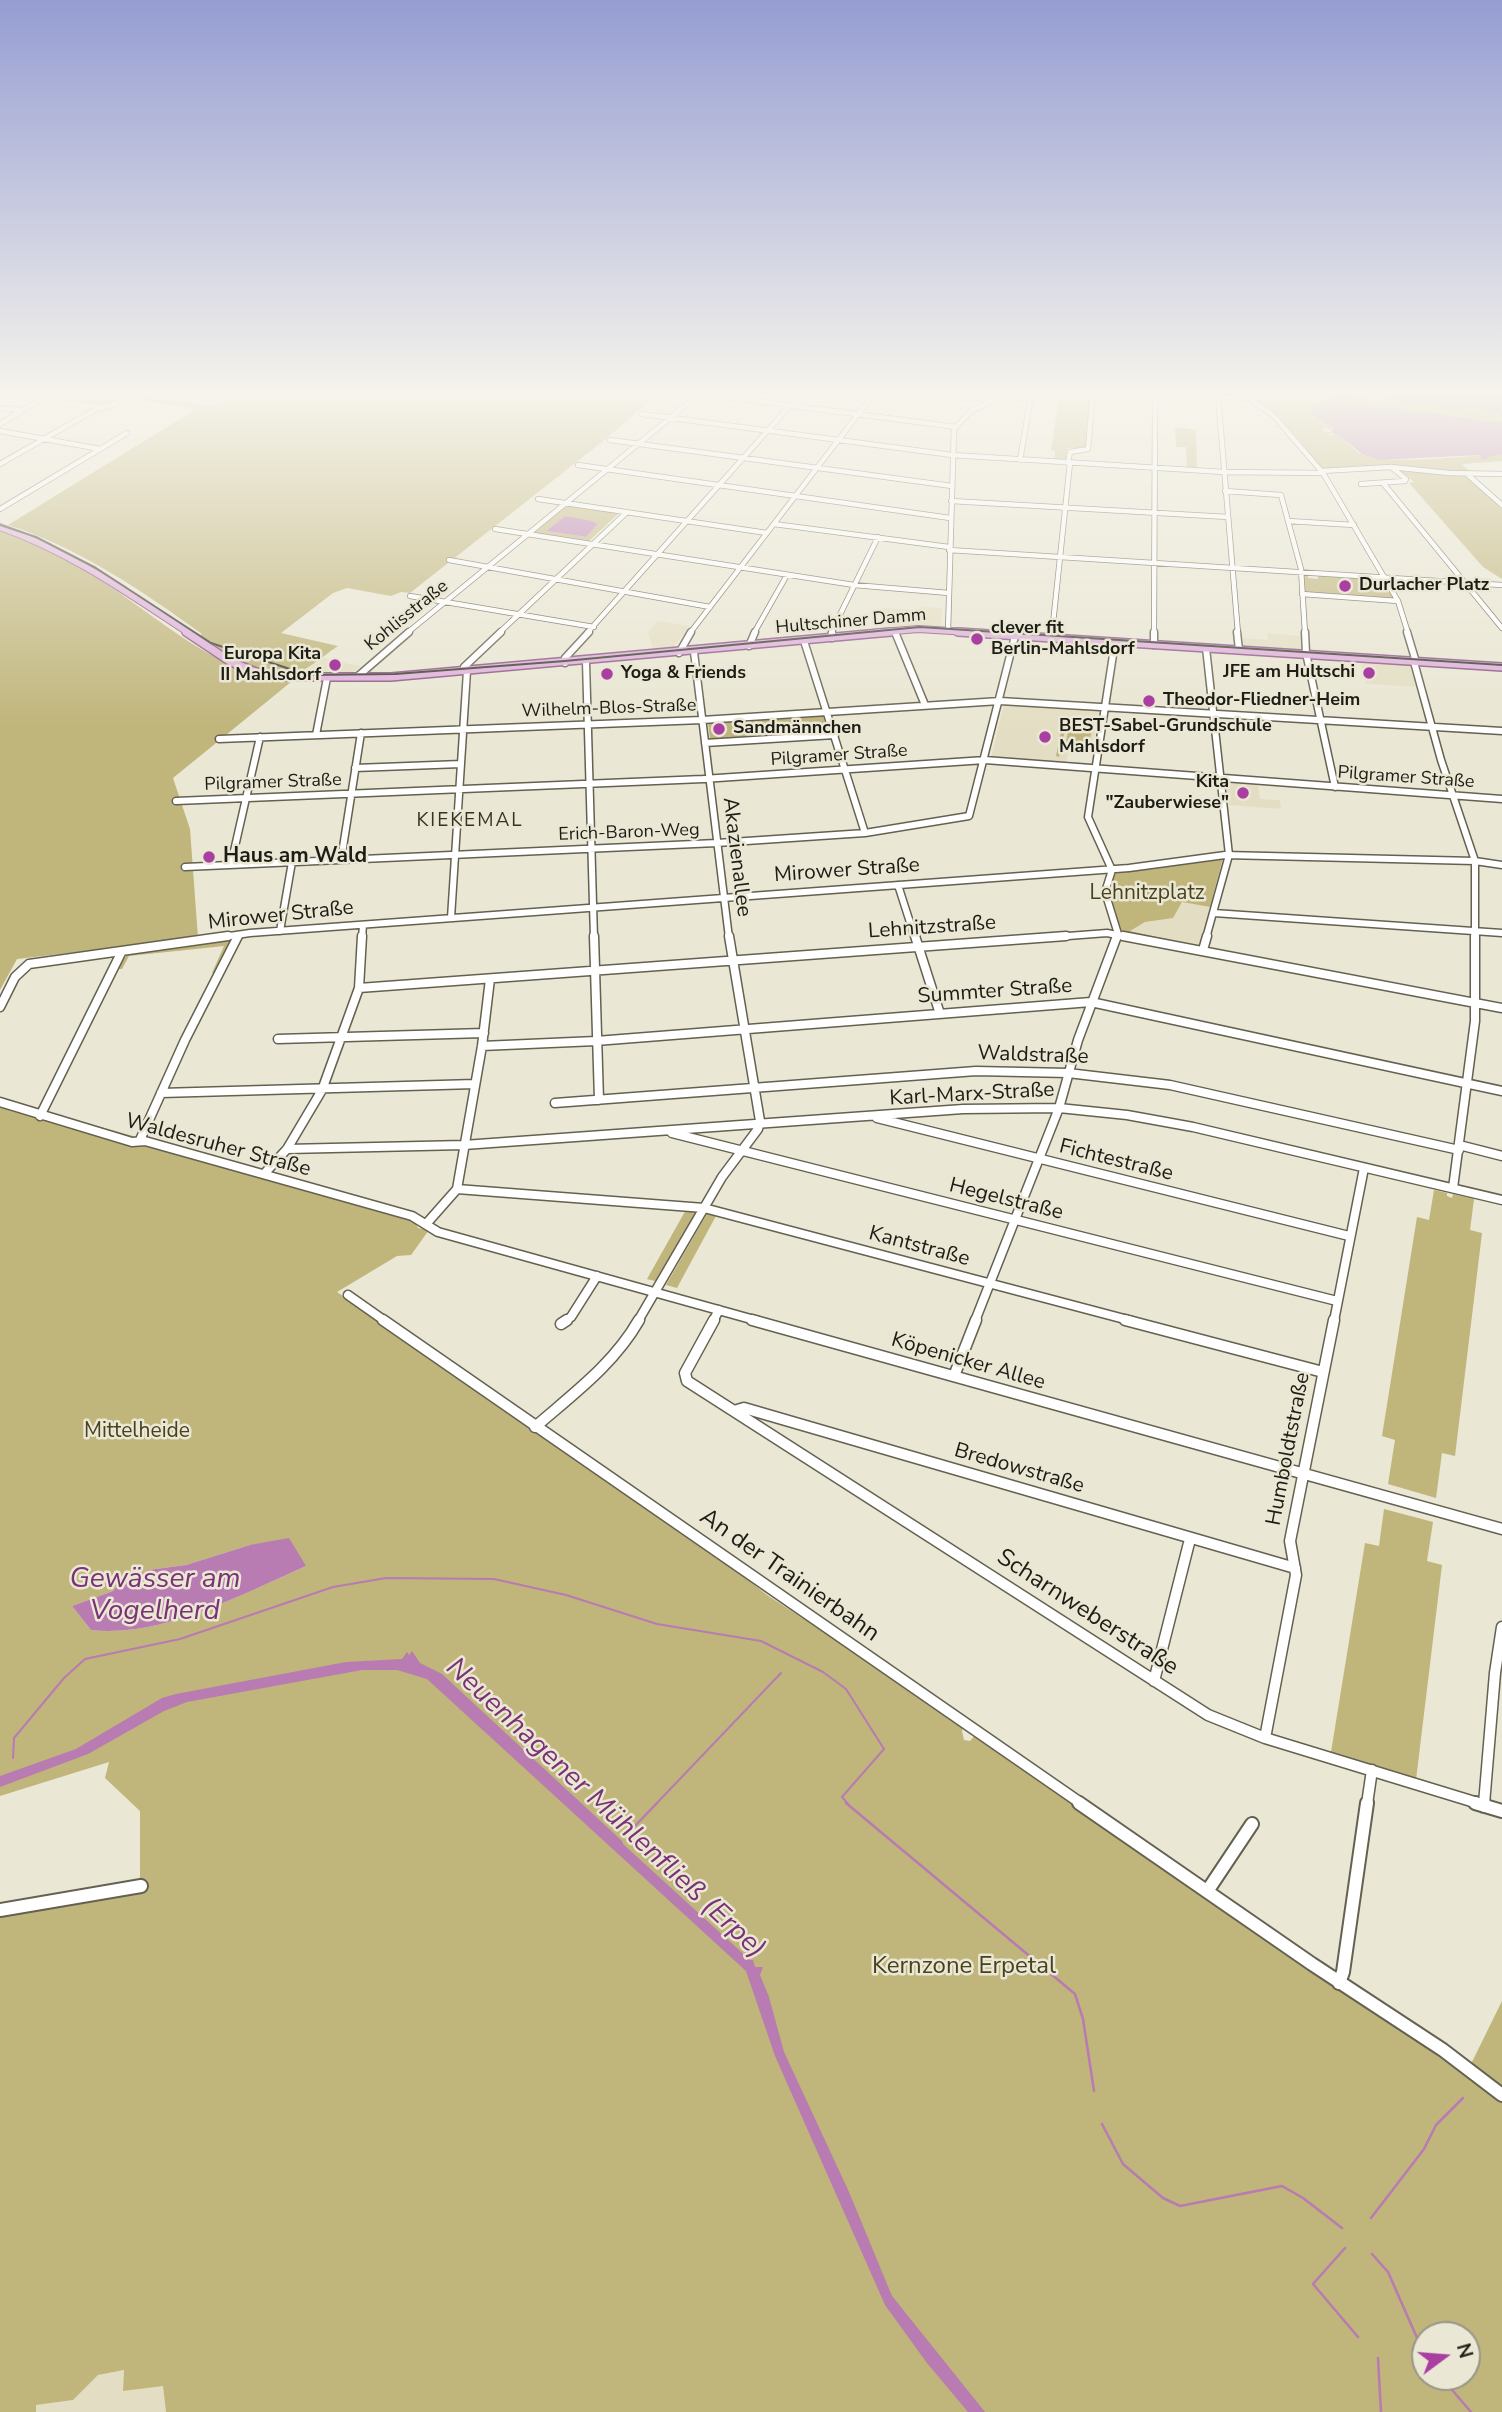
<!DOCTYPE html>
<html>
<head>
<meta charset="utf-8">
<style>
	body { margin:0 }
	#map { position:relative; width:1502px; height:2412px; overflow:hidden; background:#eae7d4; font-family:"Nunito Sans",sans-serif }
	canvas { display:block }
	.north { position:absolute; left:1411px; top:2321px; width:70px; height:70px; box-sizing:border-box; background:#eae7d4; border:2px solid #989688; border-radius:50%; rotate:74deg; font-size:19px; font-weight:700; line-height:28px; text-align:center; color:#1d1c15 }
	.north::after { content:''; display:block; margin:auto; width:24px; height:32px; background:#a83fa1; clip-path:polygon(50% 0,100% 100%,50% 72%,0 100%) }
</style>
</head>
<body>
<div id="map">
<canvas width="1502" height="2412"></canvas>
<div class="north">N</div>
</div>
<script>
const context = document.querySelector('canvas').getContext('2d');
context.lineJoin = 'round';
function fillPath(path, color) { context.fillStyle = color; context.fill(path, 'evenodd'); }
function trace(path, color, width, dash) { context.strokeStyle = color; context.lineWidth = width; context.lineCap = dash ? 'butt' : 'round'; context.setLineDash(dash || []); context.stroke(path); }
function write(font, color, halo, rows, align = 'center') {
  context.font = font + ' "Nunito Sans",sans-serif'; context.lineWidth = 5; context.setLineDash([]); context.textBaseline = 'middle'; context.strokeStyle = halo; context.fillStyle = color; for (const [text, x, y, turn = 0] of rows) {
    context.save(); context.translate(x, y); context.rotate((+turn || 0) * Math.PI / 180); context.textAlign = isNaN(turn) ? turn : align; if (halo) context.strokeText(text, 0, 0); context.fillText(text, 0, 0); context.restore();
  }
}
fillPath(new Path2D(`
	M146,391H242L215,407L140,395Z
	M924,607L942,608L941,626L893,627L882,608L915,610Z
	M658,621L690,626L671,650L654,652L648,633Z
	M1267,633L1301,636L1302,650L1243,646L1242,638L1268,640Z
	M324,658L350,664L361,666L353,672H303Z
	M1360,662L1410,665L1416,687L1366,684Z
	M1004,704L1099,709L1092,748L1070,746L1066,763L991,758Z
	M1226,781L1258,784L1260,799L1280,800L1281,809L1229,805Z
	M1182,902L1210,907L1199,945L1129,931L1145,922L1173,917Z
	M124,2370L123,2391L163,2385L166,2412H36L35,2405L73,2400L98,2375Z`), '#e3dec3');
fillPath(new Path2D(`
	M0,391H146L141,395L215,407L242,391H661L607,438L410,593L401,592L391,596L347,588L333,593L281,633L338,646C327,653 304,673 292,675C262,681 221,653 197,637L202,634C141,590 79,548 8,525L196,409L125,397L112,404L99,406L41,396L0,395Z
	M1241,391H1325L1337,395L1334,399L1306,402L1319,404L1310,410L1334,428L1330,430L1323,428V431L1332,433L1327,436L1338,434C1346,440 1353,450 1363,455C1382,466 1474,455 1502,454V461L1462,464L1470,472H1448L1403,467L1321,469C1304,446 1271,400 1241,396Z
	M1062,396L1090,398L1086,448H1067L1066,460H1054L1055,451L1051,450L1058,404Z
	M1349,397H1389L1497,412L1502,413L1494,415L1502,416V422C1476,427 1443,416 1416,412C1394,408 1372,408 1349,403L1345,399Z
	M1175,427L1196,430L1197,468H1187L1186,447H1176Z
	M1398,469L1464,474L1500,504L1497,505L1502,509V579L1483,567L1409,483L1414,482Z
	M568,505L619,513L588,542L534,533ZM565,516L598,524L586,537L546,531Z
	M0,530C35,543 69,560 100,580C161,619 217,674 291,682L173,778L190,829L198,938L17,959L0,990Z
	M1302,574H1308V578L1318,579V574L1384,579L1395,599L1304,592Z
	M823,715L828,732L710,739L708,722Z
	M1063,721L1074,722V727L1092,729L1089,744L1066,742L1069,726H1066L1059,757L1056,756Z
	M1223,858L1210,907L1182,902L1173,918L1145,922L1130,931L1198,946L1119,930L1108,892L1114,873Z
	M228,939H233L218,973H212L224,946L129,956L122,969H117L127,954Z
	M0,1099L187,1151L185,1154L415,1222L418,1228L429,1230L411,1255L397,1256L337,1292L702,1544L767,1595L964,1724L962,1731L964,1740L970,1741L976,1734L1467,2070L1502,2100V2412H166L163,2386L123,2391L124,2370L98,2375L73,2400L36,2405V2412H0V1912L140,1884V1811L105,1778L109,1762L0,1796ZM250,1545L306,1566C242,1594 163,1638 91,1630L72,1606L113,1591L124,1578L137,1576L148,1570L186,1565ZM1425,2335H1467V2377H1425Z
	M1434,1190L1447,1193V1196L1452,1198L1453,1194L1474,1199L1470,1230L1482,1233L1455,1456L1442,1453L1436,1498L1388,1484L1395,1440L1382,1436L1417,1217L1429,1220Z
	M687,1208L699,1210L659,1282L647,1279Z
	M708,1212L717,1214L677,1288L666,1285Z
	M1384,1509L1433,1522L1427,1561L1442,1565L1416,1780L1331,1752L1365,1543L1379,1546Z
	M1502,2001V2089L1471,2064Z`), '#c0b57b');
fillPath(new Path2D(`
	M1325,391H1502V416L1492,414H1502L1497,412L1469,408L1449,410L1428,402L1397,401L1400,400L1376,397L1346,399L1349,403C1376,408 1404,410 1430,413C1455,416 1479,422 1502,422V454L1487,457L1489,458L1482,460L1480,455L1380,460L1363,455L1340,436L1330,432L1334,428L1314,416L1310,407L1317,405L1318,401L1334,399L1337,395Z
	M565,516L592,521L598,524L586,537L546,531Z
	M289,1538L306,1566C242,1594 163,1638 91,1630L72,1606L113,1591L124,1578L137,1576L148,1570L186,1565L250,1545Z
	M412,1651L420,1663L442,1674L622,1841L623,1844L750,1960H753L755,1967H763L760,1975L769,1997L784,2052L849,2192L892,2296L985,2412H968L927,2363L885,2305L775,2056L746,1971L427,1679L397,1670H362L187,1702L164,1711L88,1754L0,1787V1776L76,1749L162,1698L176,1694L346,1662L402,1659L407,1652L409,1655Z`), '#b87bb2');
trace(new Path2D(`
	M13,1758L14,1738L64,1678L85,1659L180,1639L333,1587L386,1578L494,1579L566,1595L657,1624L761,1641L823,1672L846,1689L884,1749L842,1797L848,1804
	M656,1804L781,1673`), '#b87bb2', 2);
trace(new Path2D(`
	M846,1803L1075,1994L1083,2019L1094,2091
	M634,1827L657,1803
	M1102,2124L1123,2164L1163,2198L1180,2206L1282,2186L1303,2198L1342,2228
	M1371,2218L1424,2149L1436,2125L1463,2098
	M1345,2248L1313,2284L1358,2337
	M1372,2254L1388,2272L1425,2356
	M1378,2358L1381,2412
	M1441,2377L1471,2412`), '#b87bb2', 2.5);
const minorFar4 = new Path2D(`
	M680,391L956,427
	M1133,391L1248,398L1273,415L1323,473L1398,601L1408,633
	M875,392L993,399
	M1006,393L1030,402L1020,460
	M1218,396L1238,633
	M111,406L129,396
	M0,408L23,410
	M642,414L952,455L1224,472L1323,473
	M0,424L44,397
	M0,431L100,449
	M610,440L952,486
	M1068,463L1070,452L1088,449L1093,391
	M0,464L98,408L114,405
	M578,465L950,518
	M1321,471L1391,467L1449,473L1502,474
	M1467,474L1502,505
	M1383,483L1502,628
	M1361,484L1405,481L1406,479L1391,467
	M1225,491L1281,495L1301,569L1305,633
	M538,499L767,533
	M951,501L1228,517
	M0,509L127,433
	M1288,521L1354,525
	M774,524L949,547
	M495,529L854,585L949,593
	M949,550L1502,585
	M449,560L710,607
	M1302,594L1398,601
	M410,596L594,627
	M948,631L954,429L971,411L1011,391
	M407,633L703,391
	M499,633L627,512
	M587,633L803,391
	M690,633L876,391
	M754,633L787,575
	M831,633L878,537
	M1052,633L1070,463
	M1154,633L1155,392`);
const minorFar3 = new Path2D(`
	M895,632L925,705
	M1237,632L1239,650
	M1305,632L1306,653L1335,787
	M1407,632L1416,662
	M832,638V632
	M1051,638L1052,632
	M804,641L865,833
	M1115,642L1088,817L1112,870L1105,892L1118,934L1117,938
	M1154,645V632
	M749,646L755,632
	M1206,648L1229,855L1206,938
	M694,652L729,938
	M679,653L691,632
	M586,662L594,938
	M1414,662L1441,760L1475,861V938
	M565,663V658L589,632
	M464,671V667L501,632
	M357,677L409,632
	M316,735L327,678
	M219,739L702,720L1000,701L1502,731
	M705,743L835,735
	M355,768L461,764
	M176,801L703,779L985,760L1502,799
	M341,860L361,733
	M231,864L260,737
	M185,867L717,843L865,833L969,816L1015,636
	M898,885L915,938
	M1214,913L1502,933
	M451,918L467,671
	M280,931L292,862
	M216,938L250,933L1129,868L1225,855L1475,861L1502,865
	M362,938L363,925
	M1042,938L1107,933L1132,938`);
const minorFar2 = new Path2D(`
	M594,936L599,1100
	M915,936L940,1014
	M1123,936L1502,1008
	M1203,950L1207,936
	M359,988L1066,936
	M0,1007L15,977L29,964L228,936
	M278,1039L484,1033
	M482,1046L596,1041L1091,1002L1502,1091
	M161,1093L475,1084
	M0,1102L132,1142L145,1141L412,1216L438,1232L758,1321
	M555,1103L976,1071L1068,1073L1170,1085L1459,1150
	M40,1116L121,953
	M877,1118L1349,1236
	M672,1133L1337,1301
	M140,1140L185,1040L238,936
	M1459,1145L1502,1156
	M287,1149L464,1145L963,1109L1059,1108L1127,1115L1193,1127L1502,1200
	M264,1174L287,1149L322,1090L359,988L362,936
	M1453,1188L1475,1021V936
	M457,1189L704,1208L1132,1321
	M427,1223L457,1189L482,1046L490,979
	M348,1295L385,1321
	M565,1321L571,1317L597,1276
	M638,1321L722,1177L758,1129L760,1121L729,936
	M713,1321L719,1310
	M975,1321L1059,1108L1078,1040L1117,936
	M1334,1321L1364,1168`);
const minorFar1 = new Path2D(`
	M383,1320L1082,1804
	M714,1320L685,1373L687,1381L1208,1715L1265,1738L1481,1804
	M752,1320L1502,1529
	M1125,1320L1323,1372
	M561,1324L567,1320
	M954,1376L976,1320
	M734,1411L744,1408L1295,1568
	M535,1427C573,1394 614,1364 639,1320
	M1154,1681L1190,1539
	M1265,1738L1296,1575L1290,1541L1334,1320
	M1367,1804L1372,1770
	M1484,1804L1495,1673L1502,1627`);
const minor = new Path2D(`
	M1079,1803L1312,1964L1443,2050L1502,2095
	M1475,1803L1502,1811
	M1484,1806V1803
	M1208,1890L1252,1824
	M0,1910L141,1886
	M1339,1983L1343,1972L1367,1803`);
const majorFar1 = new Path2D(`
	M0,527C69,551 128,593 189,633
	M872,633L918,629L985,633`);
const major = new Path2D(`
	M186,632L231,662L256,672L287,677H391L891,632
	M958,632L1502,667`);
trace(minorFar4, '#646151', 6);
trace(minorFar3, '#646151', 9);
trace(minorFar2, '#646151', 11);
trace(minorFar1, '#646151', 13);
trace(minor, '#646151', 16);
trace(majorFar1, '#8d5b86', 8);
trace(major, '#8d5b86', 10);
trace(minorFar4, '#fff', 4.5);
trace(minorFar3, '#fff', 6);
trace(minorFar2, '#fff', 8);
trace(minorFar1, '#fff', 10);
trace(minor, '#fff', 12);
trace(majorFar1, '#dfb1db', 6);
trace(major, '#dfb1db', 7);
trace(new Path2D(`
	M0,525L36,537L96,568L211,643L308,675L395,674L565,661L920,627L1502,665`), '#434239', 2);
const sky = context.createLinearGradient(0, 0, 0, 728);
sky.addColorStop(0, '#959dd2');
sky.addColorStop(0.54, '#f6f4ec');
sky.addColorStop(1, '#f6f4ec00');
context.fillStyle = sky;
context.fillRect(0, 0, 1502, 728);
for (const [x, y, r, color] of [
	[1345,586,7,"#a83fa1"],
	[977,639,7,"#a83fa1"],
	[335,665,7,"#a83fa1"],
	[1369,673,7,"#a83fa1"],
	[607,674,7,"#a83fa1"],
	[1149,701,7,"#a83fa1"],
	[719,729,7,"#a83fa1"],
	[1045,737,7,"#a83fa1"],
	[1243,793,7,"#a83fa1"],
	[209,857,7,"#a83fa1"]
]) { const dot = new Path2D(); dot.arc(x, y, r, 0, 2 * Math.PI); context.fillStyle = color; context.fill(dot); trace(dot, '#eae7d4', 2.5); }
write('bold 18px', '#1d1c15', '#eae7d4', [
	["Durlacher Platz",1359,586],
	["clever fit",991,629],
	["Berlin-Mahlsdorf",991,650],
	["Europa Kita",321,655,"right"],
	["II Mahlsdorf",321,676,"right"],
	["JFE am Hultschi",1355,673,"right"],
	["Yoga & Friends",621,674],
	["Theodor-Fliedner-Heim",1163,701],
	["BEST-Sabel-Grundschule",1059,727],
	["Mahlsdorf",1059,748],
	["Sandmännchen",733,729],
	["Kita",1229,783,"right"],
	["\"Zauberwiese\"",1229,804,"right"]
], 'left');
write('18px', '#1d1c15', '#eae7d4', [
	["Kohlisstraße",407,616,-39],
	["Hultschiner Damm",851,622,-5],
	["Wilhelm-Blos-Straße",609,709,-2],
	["Pilgramer Straße",839,756,-4],
	["Pilgramer Straße",1406,778,4],
	["Pilgramer Straße",273,783,-2],
	["Erich-Baron-Weg",629,833,-2]
]);
context.letterSpacing = '2px';
write('19px', '#363324', '#eae7d4', [
	["KIEKEMAL",470,821]
]);
context.letterSpacing = '0px';
write('bold 21px', '#1d1c15', '#eae7d4', [
	["Haus am Wald",223,857]
], 'left');
write('21px', '#1d1c15', '#eae7d4', [
	["Akazienallee",736,857,83],
	["Mirower Straße",847,871,-4],
	["Mirower Straße",281,916,-6],
	["Lehnitzstraße",932,928,-4],
	["Summter Straße",995,992,-4],
	["Waldstraße",1033,1056,2],
	["Karl-Marx-Straße",972,1095,-3],
	["Waldesruher Straße",218,1146,15],
	["Fichtestraße",1116,1161,14],
	["Hegelstraße",1006,1200,14],
	["Kantstraße",919,1247,15],
	["Köpenicker Allee",968,1362,16],
	["Humboldtstraße",1289,1449,-79],
	["Bredowstraße",1019,1469,16]
]);
write('21px', '#48411d', '#eae7d4', [
	["Lehnitzplatz",1147,894],
	["Mittelheide",137,1432]
]);
write('24px', '#1d1c15', '#eae7d4', [
	["An der Trainierbahn",789,1576,35],
	["Scharnweberstraße",1087,1613,33]
]);
write('24px', '#48411d', '#eae7d4', [
	["Kernzone Erpetal",964,1967]
]);
write('italic 28px', '#7a3175', '#eae7d4', [
	["Gewässer am",155,1580],
	["Vogelherd",155,1612],
	["Neuenhagener Mühlenfließ (Erpe)",605,1809,43]
]);
</script>
</body>
</html>
